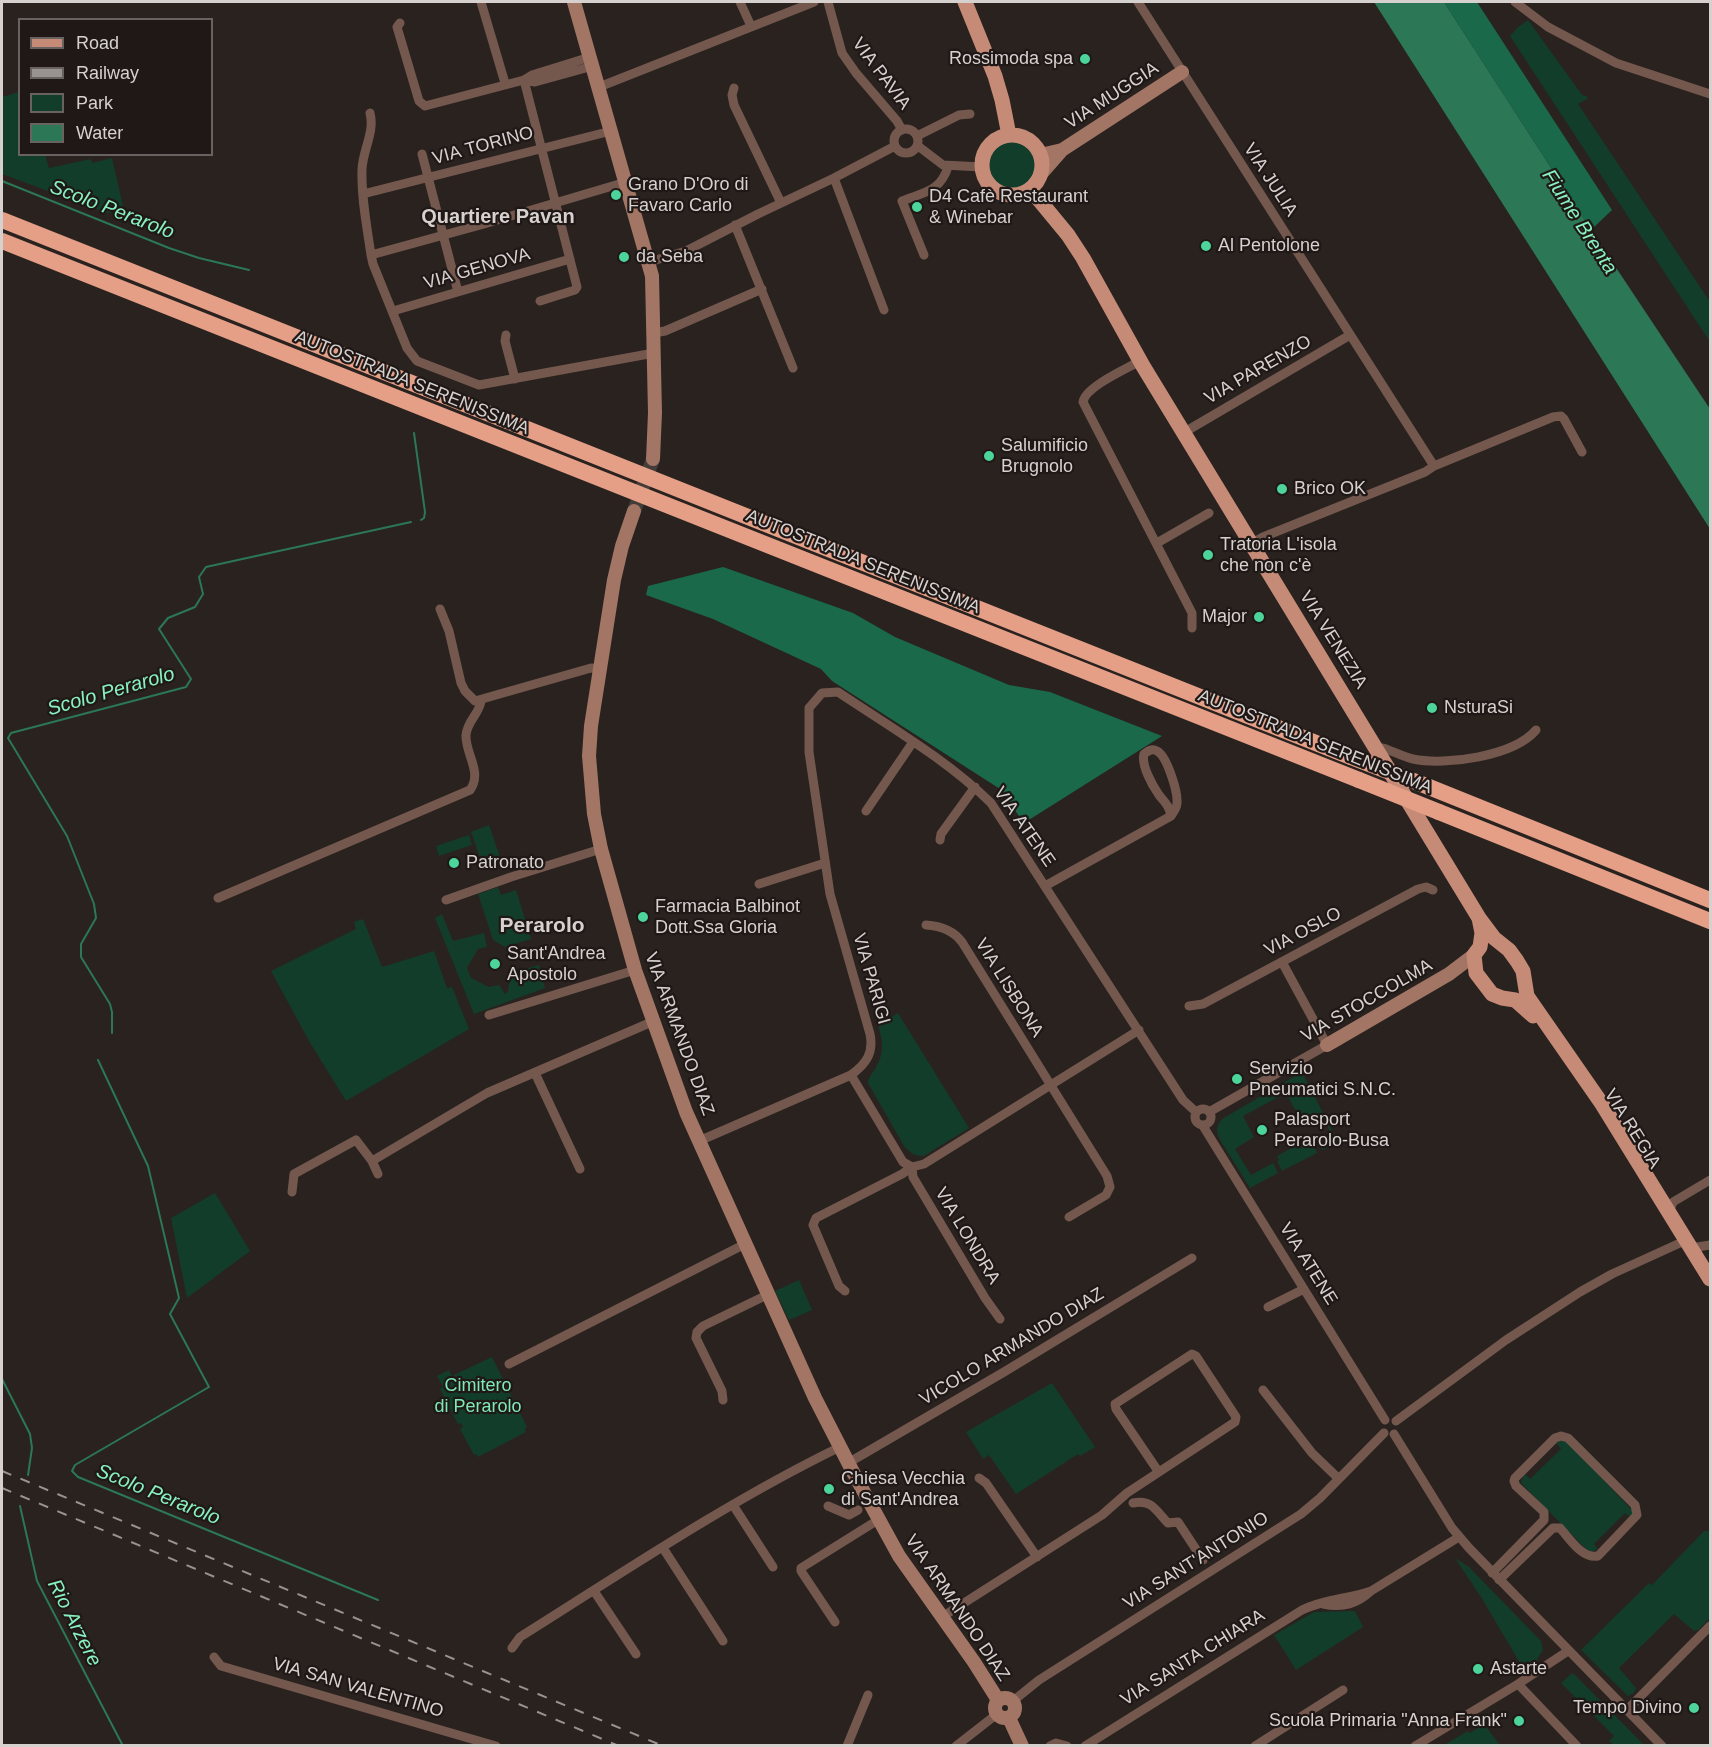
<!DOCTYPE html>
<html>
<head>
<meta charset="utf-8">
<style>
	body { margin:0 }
	#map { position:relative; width:1712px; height:1747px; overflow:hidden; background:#29221f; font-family:Helvetica,sans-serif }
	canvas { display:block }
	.frame { position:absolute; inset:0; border:3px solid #d6d1cf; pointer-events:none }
	.legend { position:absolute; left:18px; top:18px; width:195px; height:138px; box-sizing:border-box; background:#1f1816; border:2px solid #686260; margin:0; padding:8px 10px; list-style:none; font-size:18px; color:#d6d1cf }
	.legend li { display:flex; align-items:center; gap:12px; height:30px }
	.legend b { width:30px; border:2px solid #686260 }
</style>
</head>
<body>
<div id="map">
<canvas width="1712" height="1747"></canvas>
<div class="frame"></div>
<ul class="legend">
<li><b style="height:8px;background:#c58b77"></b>Road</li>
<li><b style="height:8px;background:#989290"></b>Railway</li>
<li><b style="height:16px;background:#133d2b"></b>Park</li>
<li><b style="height:16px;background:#2b7756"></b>Water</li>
</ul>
</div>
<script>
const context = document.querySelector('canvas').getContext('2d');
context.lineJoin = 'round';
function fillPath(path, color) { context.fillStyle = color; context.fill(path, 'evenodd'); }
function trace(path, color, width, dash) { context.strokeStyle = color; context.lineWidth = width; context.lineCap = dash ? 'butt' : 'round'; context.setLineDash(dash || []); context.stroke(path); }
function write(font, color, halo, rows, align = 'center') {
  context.font = font + ' Helvetica,sans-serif'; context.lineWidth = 4.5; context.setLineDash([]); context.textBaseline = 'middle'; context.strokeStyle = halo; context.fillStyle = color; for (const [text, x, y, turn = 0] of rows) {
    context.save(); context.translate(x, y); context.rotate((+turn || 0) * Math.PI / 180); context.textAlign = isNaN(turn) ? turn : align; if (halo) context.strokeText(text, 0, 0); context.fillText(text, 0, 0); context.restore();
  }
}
fillPath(new Path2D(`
	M1528,20L1582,95L1587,96V99L1578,104L1710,302V342L1510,36L1517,28Z
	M19,92L20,154L45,155L49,168L91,159L92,163L112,158L124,210L107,213L2,174V97Z
	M988 165a24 24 0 1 1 48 0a24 24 0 1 1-48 0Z
	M489,825L500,857L482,863L471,832Z
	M469,835L472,845L439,856L436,846Z
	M498,887L501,895L516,890L531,939L505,947L493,940L478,894Z
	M442,914L453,941L484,933L487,947L478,949L467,968L471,978L489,987L499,985L505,994L508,992C510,970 520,971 539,965L545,988L474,1014L435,918Z
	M363,919L382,967L434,951L447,988L452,987L469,1029L346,1101L309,1041L271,971L356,929L354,922Z
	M898,1013L969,1128L924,1156C915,1156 910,1153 904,1146L868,1083C869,1075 874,1072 877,1065C885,1052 882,1038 878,1025Z
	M1302,1072L1338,1142L1322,1150L1319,1145L1333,1137L1322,1117L1304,1126L1286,1093L1243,1116L1254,1137L1235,1149L1251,1175L1273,1163L1278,1173L1250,1188L1220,1140C1216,1132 1216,1126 1222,1119Z
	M1310,1138L1317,1153L1282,1171L1277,1161L1279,1160L1277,1156Z
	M215,1193L250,1251L187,1298L171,1218Z
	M799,1280L812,1310L789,1320L775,1291Z
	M492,1357L527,1427L525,1429L526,1432L478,1457L476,1454L474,1455L460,1429L463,1427L461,1423L458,1424L450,1409L447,1410L445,1405L447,1403L440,1389L443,1387L437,1376L449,1370L452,1376Z
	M1052,1383L1095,1447L1080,1456L1078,1454L1016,1494L989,1455L983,1459L966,1432Z
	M1562,1440L1567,1442L1633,1511L1631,1518L1625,1513L1594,1544L1598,1549L1591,1552L1586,1549L1521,1483L1524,1473L1530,1479L1561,1449L1556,1443Z
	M1704,1531H1710V1618L1698,1630L1694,1631L1674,1614L1619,1668L1636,1688L1634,1693L1628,1696L1581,1650L1649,1583L1652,1585Z
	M1455,1558L1469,1567L1541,1641L1543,1650L1537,1659L1538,1661L1518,1673L1516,1668L1520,1663L1481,1597Z
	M1355,1611L1363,1627L1296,1670L1274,1635L1314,1612Z
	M1572,1673L1574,1674L1644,1745H1614L1609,1741L1614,1736L1561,1683Z
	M1484,1724L1500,1745H1444L1468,1731L1470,1733Z`), '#133d2b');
fillPath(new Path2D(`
	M1444,2H1477L1612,210L1591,230Z
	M723,567L853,613L895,637L1009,685L1050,692L1162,736L1024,823L1000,789L832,681L821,669L713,619L646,595L648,586Z`), '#1a694a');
fillPath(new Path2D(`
	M1374,2H1444L1591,230L1710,409V529Z`), '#2b7756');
trace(new Path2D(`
	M2,181L169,248L199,258L249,270
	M414,433L425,512L424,518L421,520
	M112,1033V1012L110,1004L81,957V944L96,918L94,904L67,836L8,738L11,733L186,687L191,679L159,629L168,618L195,607L203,594L199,577L206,567L411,522
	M98,1060L148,1166L179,1298L170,1314L209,1387L75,1465L72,1471L78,1477L378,1600
	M2,1379L30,1434L32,1448L28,1475
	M20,1506L37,1581L123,1746`), '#2b7756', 2);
trace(new Path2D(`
	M634,511L653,459`), '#433c39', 14, [14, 7]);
trace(new Path2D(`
	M481,2L505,83
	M740,2L751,26
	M828,2L842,53L856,73L897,121L902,130
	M1138,2L1434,466
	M1515,2L1548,27L1616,63L1710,94
	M400,23L397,27L419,101L425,106L524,80L532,75L590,57
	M524,80L577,287L575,290L540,301
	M524,80L535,82L593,66
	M599,87L814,2
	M734,88L732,95L734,105L781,203
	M370,113C375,132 363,149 362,169C361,197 367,227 371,255L373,264L407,348L417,361L479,385L654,353
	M894 141a12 12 0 1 1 24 0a12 12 0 1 1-24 0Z
	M917,136L959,115L970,114
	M918,146L943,165L982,167
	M422,154L458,292
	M834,178L884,310
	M363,194L611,131
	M735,225L793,368
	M371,255L484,224L626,182
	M924,255L902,201C924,192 940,192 948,167
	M649,262L686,251L758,214L834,178L895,146
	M393,311L570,259
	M654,333L665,331L762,289
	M506,335L505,341L515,379
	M1140,361C1126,369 1085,387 1083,402L1192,613V628
	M1183,433L1350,335
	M1157,543L1209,513
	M1251,544L1263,537L1425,472L1434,466L1553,417L1561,416L1564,419L1582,452
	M440,609L449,631L461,683L465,691L475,701L591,668L600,669
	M1379,751L1383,748C1393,751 1403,757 1413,759C1446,766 1514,756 1536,730
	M866,811L913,742
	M940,840L941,834L975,787
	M759,884L825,863
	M1045,886L1171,816C1174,811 1177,808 1177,803C1178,792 1167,756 1157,751C1152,748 1148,751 1144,754C1141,765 1152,785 1159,795C1165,803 1169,805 1171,816
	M218,898L470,790C483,772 465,754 466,735C467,721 481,712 481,700
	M446,900L511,877L601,849
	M926,925C941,926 953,930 962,942L1107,1176L1110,1187L1106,1195L1101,1198L1069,1217
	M1189,1006L1203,1004L1418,889L1426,887L1433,890
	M489,1015L635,970
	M535,1073L580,1169
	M851,1075L903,1162L912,1167L913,1177L985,1298L1000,1319
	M1195 1117a8 8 0 1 1 16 0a8 8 0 1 1-16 0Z
	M1209,1112L1327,1045L1282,962
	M1203,1126L1385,1420
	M699,1141L851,1075C866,1064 874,1053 870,1034L830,894L809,752V708L822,693L838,692C890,727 946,759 991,803L1183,1100L1196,1112
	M372,1161L378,1174
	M292,1192L294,1174L356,1140L372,1161L487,1093L654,1021
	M1669,1212L1673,1202L1710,1180
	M1691,1248L1710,1245
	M845,1291L839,1286L813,1225L816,1218L902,1174L912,1167L924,1164L1139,1030
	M1268,1307L1304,1289
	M509,1364L745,1244
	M1263,1390L1312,1453L1339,1479
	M723,1400L722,1391L696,1338L697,1332L703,1326L769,1294
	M1396,1421L1506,1340L1580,1292L1612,1274L1680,1243
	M1394,1434L1452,1528L1469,1548L1662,1746
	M848,1463L1004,1372L1192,1258
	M979,1478L986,1483L1037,1557
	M1133,1503C1152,1499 1156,1511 1168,1523L1178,1522L1203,1560
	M733,1505L773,1567
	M828,1506L849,1515L858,1510
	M663,1548L723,1641
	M1492,1573L1544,1520V1512L1516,1486L1514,1481L1515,1478L1555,1438L1561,1436L1568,1438L1635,1505L1637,1515L1598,1556C1582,1559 1570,1539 1560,1528H1553L1499,1580
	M594,1591L636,1654
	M1323,1604C1343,1608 1357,1604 1371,1591L1459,1537
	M942,1617L1102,1515L1127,1493L1235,1422L1236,1417L1196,1356L1192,1354L1115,1404L1116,1409L1158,1471
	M835,1622L801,1571V1568L878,1520
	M512,1648L520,1637C625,1571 729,1501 840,1447
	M214,1657L221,1666L496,1746
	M1518,1684L1577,1746
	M1013,1701L1039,1680L1301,1514L1320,1498L1384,1433
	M1627,1710L1710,1626
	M847,1746L868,1695
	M956,1746L997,1714
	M1050,1746L1056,1743L1067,1746
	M1085,1746L1302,1610C1324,1599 1348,1599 1371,1591
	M1255,1746L1343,1690
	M1415,1746L1518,1684L1568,1651`), '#74584e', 9);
trace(new Path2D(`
	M574,2L652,276L655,413L653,459
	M1039,152L1045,154L1062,150
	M1041,174L1062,150L1182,72
	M634,511L622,546L614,580L591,726L589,756L594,814L601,849L635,970L686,1112L815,1398L854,1474L899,1556L974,1662L998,1700
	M1327,1045L1449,974L1474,955
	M995 1708a10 10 0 1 1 20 0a10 10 0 1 1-20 0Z
	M1009,1718L1022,1746`), '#a27565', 14);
trace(new Path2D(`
	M965,2L995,76L1002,100L1009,135
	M982 165a30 30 0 1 1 60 0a30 30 0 1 1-60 0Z
	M1030,189L1068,235L1083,258L1143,366L1479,918L1494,938L1509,950L1517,961L1523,971L1527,996L1602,1104L1710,1279
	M1479,918L1482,933L1480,947L1474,955L1476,973L1492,994L1502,998L1515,1000L1533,1016`), '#c58b77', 15);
trace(new Path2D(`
	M2,220L1351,757
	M2,241L1359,780
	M1429,787L1710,900
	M1439,812L1710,921`), '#e59f87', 16);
trace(new Path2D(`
	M2,1471L663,1746
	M2,1488L619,1746`), '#989290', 2, [10, 10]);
trace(new Path2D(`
	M1351,757L1429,787
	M1359,780L1439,812`), '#e59f87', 16);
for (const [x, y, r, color] of [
	[1085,59,6,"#4cd49b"],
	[616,195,6,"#4cd49b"],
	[917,207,6,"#4cd49b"],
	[1206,246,6,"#4cd49b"],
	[624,257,6,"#4cd49b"],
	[989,456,6,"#4cd49b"],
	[1282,489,6,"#4cd49b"],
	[1208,555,6,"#4cd49b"],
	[1259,617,6,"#4cd49b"],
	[1432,708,6,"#4cd49b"],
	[454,863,6,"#4cd49b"],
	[643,917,6,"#4cd49b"],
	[495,964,6,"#4cd49b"],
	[1237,1079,6,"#4cd49b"],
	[1262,1130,6,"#4cd49b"],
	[829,1489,6,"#4cd49b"],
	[1478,1669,6,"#4cd49b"],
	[1694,1708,6,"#4cd49b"],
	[1519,1721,6,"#4cd49b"]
]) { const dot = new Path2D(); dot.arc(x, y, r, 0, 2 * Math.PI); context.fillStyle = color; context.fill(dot); trace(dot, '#1f1816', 2); }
write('18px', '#d6d1cf', '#1f1816', [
	["Rossimoda spa",1073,59,"right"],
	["Grano D'Oro di",628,185],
	["Favaro Carlo",628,206],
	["D4 Cafè Restaurant",929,197],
	["& Winebar",929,218],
	["Al Pentolone",1218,246],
	["da Seba",636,257],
	["Salumificio",1001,446],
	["Brugnolo",1001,467],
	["Brico OK",1294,489],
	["Tratoria L'isola",1220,545],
	["che non c'è",1220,566],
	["Major",1247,617,"right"],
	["NsturaSi",1444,708],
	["Patronato",466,863],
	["Farmacia Balbinot",655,907],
	["Dott.Ssa Gloria",655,928],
	["Sant'Andrea",507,954],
	["Apostolo",507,975],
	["Servizio",1249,1069],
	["Pneumatici S.N.C.",1249,1090],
	["Palasport",1274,1120],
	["Perarolo-Busa",1274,1141],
	["Chiesa Vecchia",841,1479],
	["di Sant'Andrea",841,1500],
	["Astarte",1490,1669],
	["Tempo Divino",1682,1708,"right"],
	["Scuola Primaria \"Anna Frank\"",1507,1721,"right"]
], 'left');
write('18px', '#d6d1cf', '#1f1816', [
	["VIA PAVIA",881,74,53],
	["VIA MUGGIA",1112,96,-33],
	["VIA TORINO",483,146,-15],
	["VIA JULIA",1270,180,57],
	["VIA GENOVA",477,269,-16],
	["VIA PARENZO",1258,370,-30],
	["AUTOSTRADA SERENISSIMA",412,383,22],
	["AUTOSTRADA SERENISSIMA",863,562,22],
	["VIA VENEZIA",1333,640,58],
	["AUTOSTRADA SERENISSIMA",1315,742,22],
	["VIA ATENE",1024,827,55],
	["VIA OSLO",1303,932,-28],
	["VIA PARIGI",871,979,74],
	["VIA LISBONA",1009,988,58],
	["VIA STOCCOLMA",1367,1001,-30],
	["VIA ARMANDO DIAZ",679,1034,70],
	["VIA REGIA",1632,1129,58],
	["VIA LONDRA",967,1236,59],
	["VIA ATENE",1308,1264,58],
	["VICOLO ARMANDO DIAZ",1012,1347,-31],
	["VIA SANT'ANTONIO",1196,1561,-32],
	["VIA ARMANDO DIAZ",957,1608,56],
	["VIA SANTA CHIARA",1193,1658,-32],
	["VIA SAN VALENTINO",358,1688,16]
]);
write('18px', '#7fe8b7', '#1f1816', [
	["Cimitero",478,1386],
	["di Perarolo",478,1407]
]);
write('italic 20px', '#88f1bf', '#1f1816', [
	["Scolo Perarolo",112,210,21],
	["Fiume Brenta",1579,222,57],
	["Scolo Perarolo",111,692,-16],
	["Scolo Perarolo",158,1495,22],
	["Rio Arzere",74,1623,63]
]);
write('bold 20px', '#d6d1cf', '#1f1816', [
	["Quartiere Pavan",498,217]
]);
write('bold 21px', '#d6d1cf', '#1f1816', [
	["Perarolo",542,926]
]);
</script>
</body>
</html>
